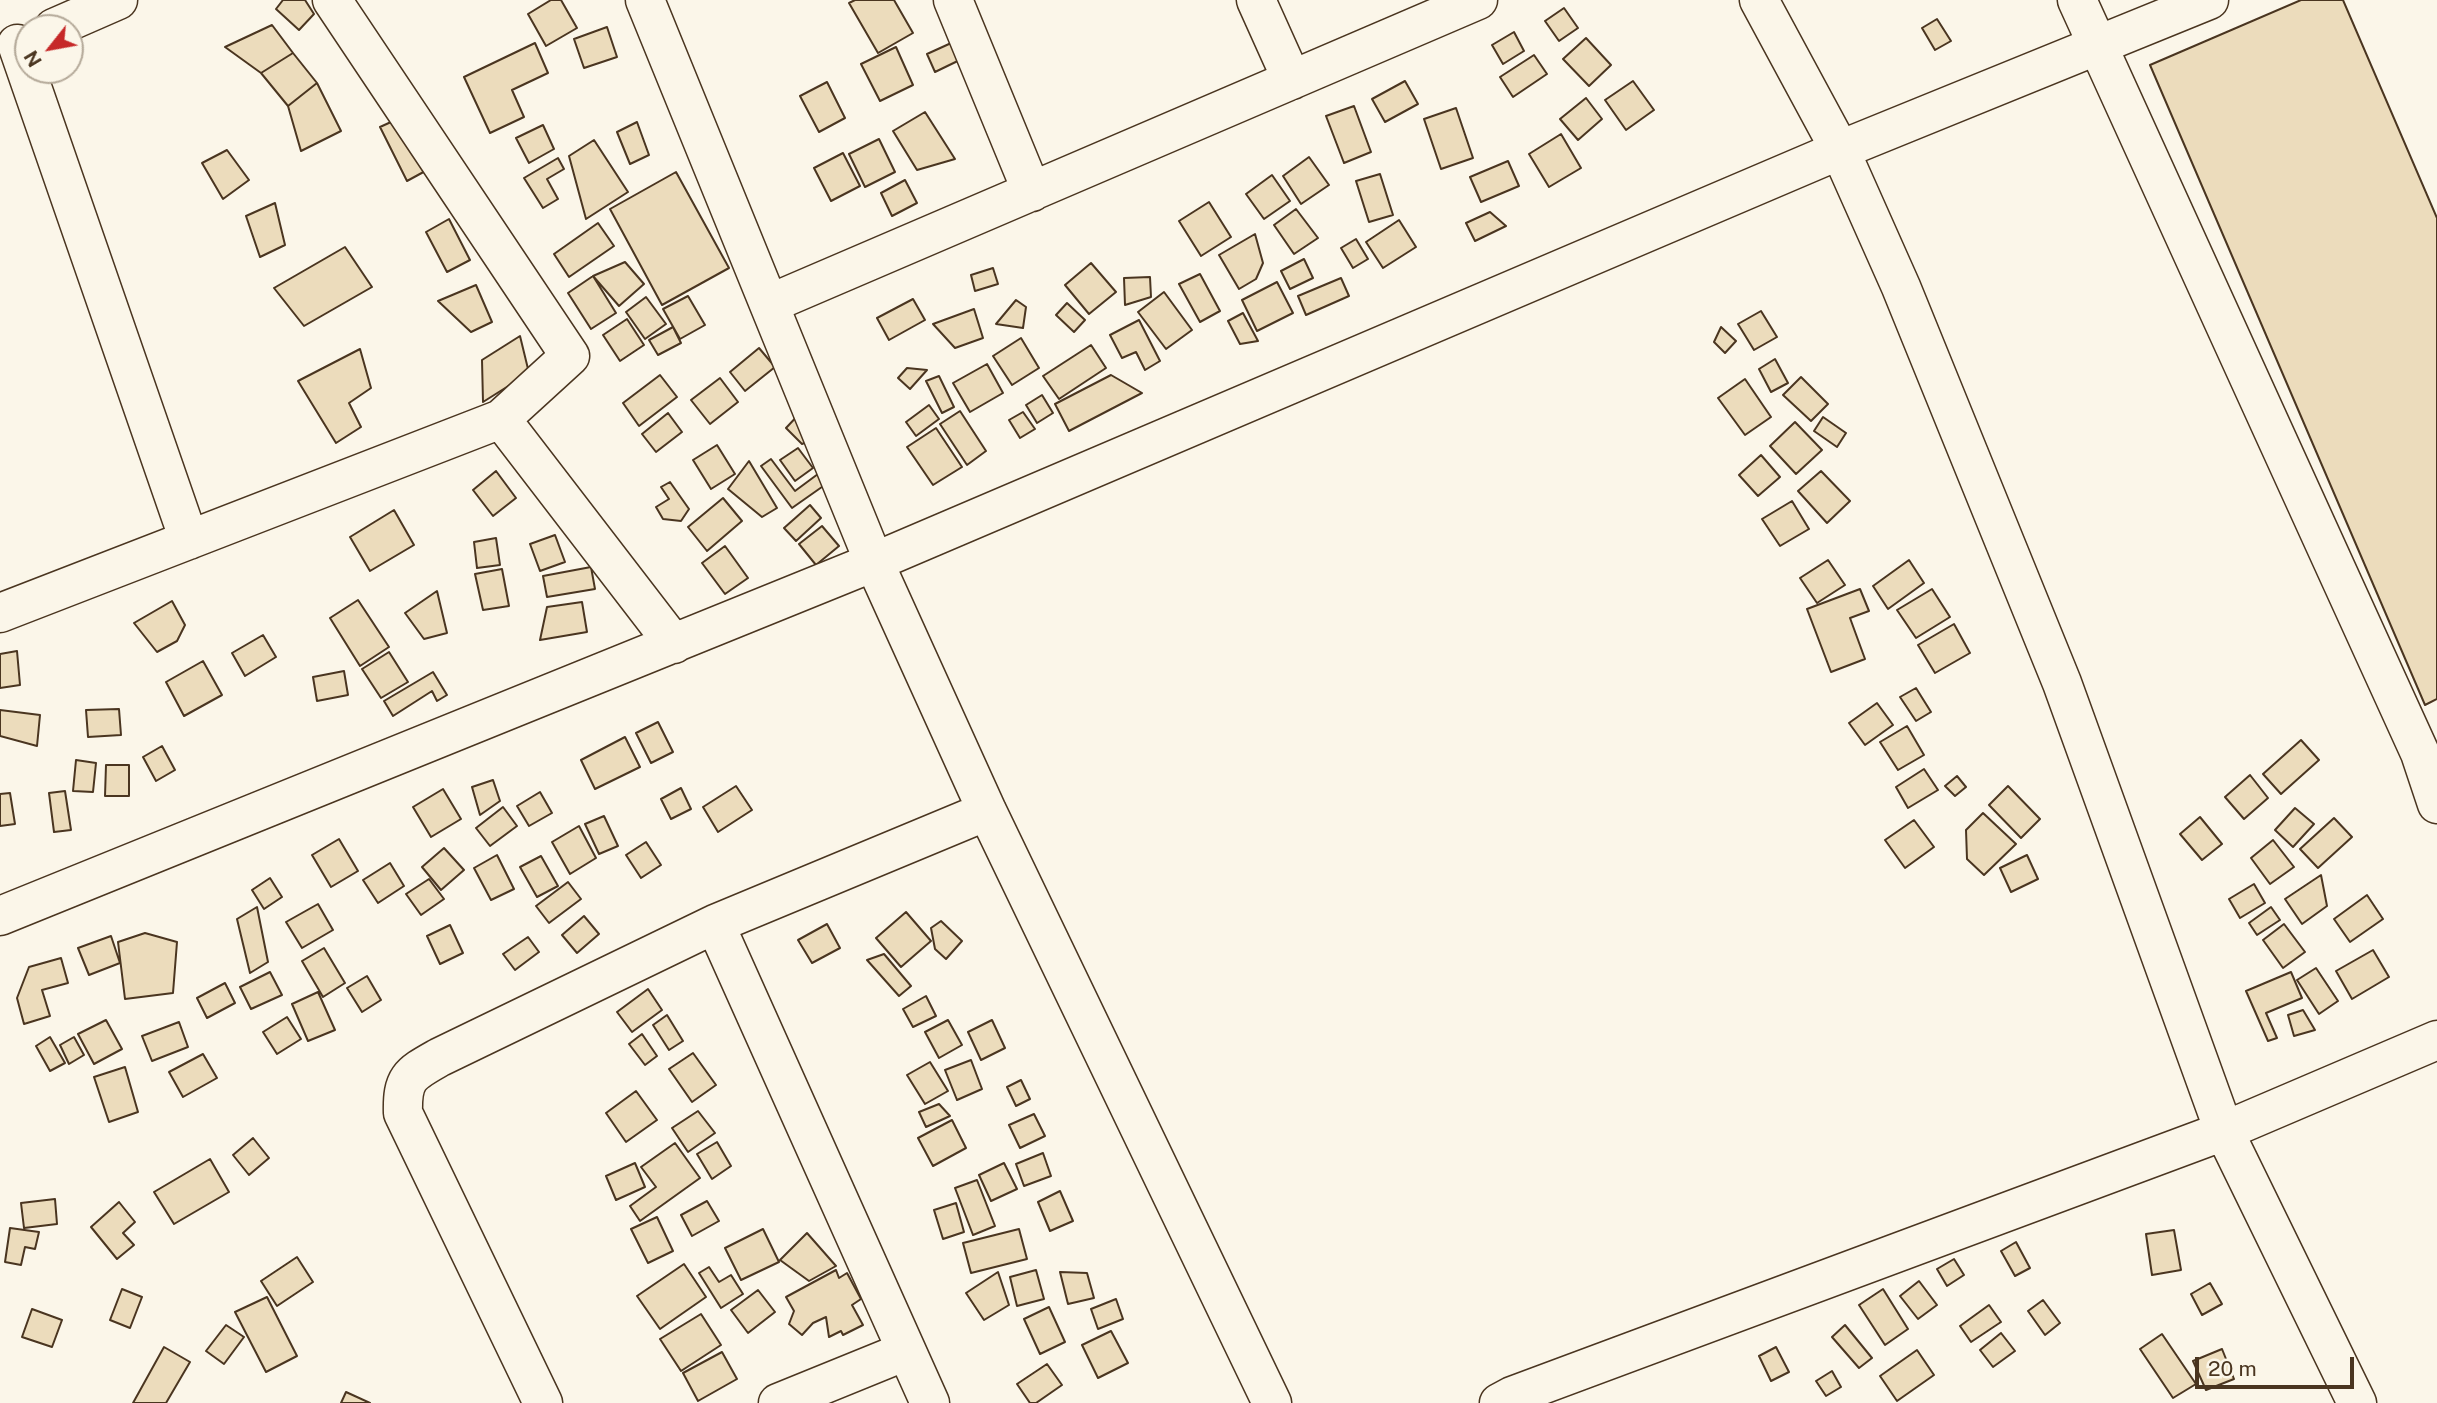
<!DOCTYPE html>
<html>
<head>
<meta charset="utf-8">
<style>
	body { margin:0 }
	#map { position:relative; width:2437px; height:1403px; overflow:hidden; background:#fbf6e9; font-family:"Public Sans",sans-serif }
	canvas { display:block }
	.north { position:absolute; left:14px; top:14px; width:70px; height:70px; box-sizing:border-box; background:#fbf6e9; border:2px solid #b4a999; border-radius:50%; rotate:239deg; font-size:19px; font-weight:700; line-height:28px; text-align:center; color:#4a3520 }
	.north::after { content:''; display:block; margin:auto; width:24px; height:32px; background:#c62828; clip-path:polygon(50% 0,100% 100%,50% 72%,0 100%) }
	.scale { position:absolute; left:2195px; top:1357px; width:159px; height:32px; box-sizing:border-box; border:4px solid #4a3520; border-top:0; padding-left:9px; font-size:21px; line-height:24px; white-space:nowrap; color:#4a3520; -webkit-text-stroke:5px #fbf6e9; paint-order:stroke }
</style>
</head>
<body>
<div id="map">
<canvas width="2437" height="1403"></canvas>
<div class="north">N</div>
<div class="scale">20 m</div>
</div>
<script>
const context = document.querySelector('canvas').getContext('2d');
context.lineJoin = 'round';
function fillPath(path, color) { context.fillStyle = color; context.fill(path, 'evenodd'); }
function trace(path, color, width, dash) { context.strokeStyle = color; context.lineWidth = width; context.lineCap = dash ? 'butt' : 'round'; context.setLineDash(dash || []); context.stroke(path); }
const building = new Path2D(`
	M283,0H305L314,14L299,30L276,9Z
	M551,0H561L577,28L546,46L528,14Z
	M855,0H894L913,33L878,53L849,3Z
	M2301,0H2343L2437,218V699L2425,705L2150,65Z
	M1564,8L1578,28L1559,41L1545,21Z
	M1937,19L1951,41L1935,50L1922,28Z
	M272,25L293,53L261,73L225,47Z
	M607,27L617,57L584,68L574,39Z
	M1514,32L1524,51L1503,64L1492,45Z
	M1586,38L1611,65L1589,86L1563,59Z
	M960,39L968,56L935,72L927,54Z
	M535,43L548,73L512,90L524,117L490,133L464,77Z
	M896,47L913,85L880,101L861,64Z
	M293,53L317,83L288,106L261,73Z
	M1534,55L1547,74L1513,97L1500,77Z
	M1405,81L1418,104L1385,122L1372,99Z
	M1633,81L1654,110L1626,130L1605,100Z
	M827,82L845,118L819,132L800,96Z
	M317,83L341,131L301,151L288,106Z
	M1586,98L1602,119L1578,140L1560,119Z
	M1354,106L1371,152L1344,163L1326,116Z
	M1456,108L1473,158L1441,169L1424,119Z
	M925,112L955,159L917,170L893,131Z
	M402,117L429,169L407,181L380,127Z
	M637,122L649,155L630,164L617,132Z
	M543,125L554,149L529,163L516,138Z
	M1561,134L1581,168L1549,187L1529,154Z
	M879,139L895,172L865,187L849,154Z
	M594,140L628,192L586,219L569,156Z
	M227,150L249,180L223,199L202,163Z
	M843,153L860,186L831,201L814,168Z
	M1309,157L1329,185L1301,204L1283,176Z
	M558,158L564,169L547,179L558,199L543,208L524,178Z
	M1508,161L1519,186L1481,202L1470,177Z
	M676,172L729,268L662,305L610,209Z
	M1380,174L1393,215L1369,222L1356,181Z
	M1272,175L1290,201L1264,219L1246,194Z
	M905,180L917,203L892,216L881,193Z
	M1209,202L1231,237L1201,256L1179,221Z
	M275,203L285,245L260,257L246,216Z
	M1296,209L1318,238L1294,254L1274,225Z
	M1490,212L1506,226L1475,241L1466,223Z
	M449,219L470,260L447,272L426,232Z
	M1399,220L1416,247L1383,268L1366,242Z
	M598,223L614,246L569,277L554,254Z
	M1255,234L1263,263L1256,279L1239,289L1219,255Z
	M1356,239L1368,259L1353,268L1341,248Z
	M345,247L372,287L304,326L274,288Z
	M1304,259L1313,278L1290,289L1281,271Z
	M625,262L644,284L619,306L593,276Z
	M1091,263L1116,292L1089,314L1065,285Z
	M993,268L998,284L975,291L971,275Z
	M1200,274L1220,311L1200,322L1179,284Z
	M593,276L616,313L591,329L568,293Z
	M1150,277L1151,297L1125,305L1124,278Z
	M1341,278L1349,296L1306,315L1298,296Z
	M1277,282L1293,313L1257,331L1242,300Z
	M476,285L492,322L471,332L438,301Z
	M1164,292L1192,330L1166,349L1138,312Z
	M688,296L705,325L680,339L663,309Z
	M646,297L666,324L645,339L626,312Z
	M913,299L925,320L889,340L877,318Z
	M1016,300L1026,307L1023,328L996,324Z
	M1067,303L1085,320L1074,332L1056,315Z
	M974,309L983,338L955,348L933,324Z
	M1761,311L1777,337L1754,350L1738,324Z
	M1243,313L1258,341L1240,344L1228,321Z
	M627,319L644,345L620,361L603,335Z
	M1139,320L1160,361L1145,370L1136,352L1122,358L1110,335Z
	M673,327L681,343L658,355L649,340Z
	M1721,327L1736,341L1725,353L1714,342Z
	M520,336L529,373L483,402L482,360Z
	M1021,338L1039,368L1012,385L993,356Z
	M1091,345L1106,368L1059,399L1043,376Z
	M759,348L775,367L745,391L730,372Z
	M360,349L371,388L349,403L361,427L336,443L298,381Z
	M1775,359L1788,383L1771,392L1759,369Z
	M987,364L1003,393L970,412L953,383Z
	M907,368L927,370L910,389L898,378Z
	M660,375L677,397L639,426L623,403Z
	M1111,375L1142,393L1069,431L1055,404Z
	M939,376L954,407L942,413L926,381Z
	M1801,377L1828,404L1811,421L1783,395Z
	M720,378L738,402L710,424L691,400Z
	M1745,379L1771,417L1745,435L1718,398Z
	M1042,395L1053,413L1037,423L1026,405Z
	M929,405L939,419L916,436L906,422Z
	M802,411L813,439L802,444L786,428Z
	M960,411L986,451L967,465L940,424Z
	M1023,412L1035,429L1020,438L1009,420Z
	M668,413L682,432L656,452L642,434Z
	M1823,417L1846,433L1837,447L1814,431Z
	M1795,422L1822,450L1796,474L1770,446Z
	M936,428L962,467L933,485L907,447Z
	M717,445L735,474L711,489L693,460Z
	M798,448L813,468L795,481L780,460Z
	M1761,455L1780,477L1758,496L1739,475Z
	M771,459L795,491L822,471L829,482L792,508L761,466Z
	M749,461L777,508L762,517L728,489Z
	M496,471L516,498L493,516L473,490Z
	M1821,471L1850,501L1827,523L1798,491Z
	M670,482L689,509L681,521L663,519L656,507L669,499L661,487Z
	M723,498L742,521L707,551L688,527Z
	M1792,501L1809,529L1780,546L1762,519Z
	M810,505L821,518L796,541L784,528Z
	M394,510L414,545L370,571L350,537Z
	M822,526L839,546L816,565L799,544Z
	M555,535L565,562L540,571L530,544Z
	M496,538L500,565L477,568L474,542Z
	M725,546L748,578L725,594L702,563Z
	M1828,560L1845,585L1817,603L1800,578Z
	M1909,560L1924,583L1888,609L1873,586Z
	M591,567L595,589L547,597L543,576Z
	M502,569L509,606L483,610L475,574Z
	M1860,589L1869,611L1850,618L1865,659L1831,672L1807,609Z
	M1932,589L1950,617L1916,638L1897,610Z
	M437,591L447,633L424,639L405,613Z
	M358,600L389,647L360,666L330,618Z
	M172,601L185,625L177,641L157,652L134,623Z
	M582,602L587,632L540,640L547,607Z
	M1954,624L1970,653L1935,673L1918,645Z
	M263,635L276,657L245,676L232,653Z
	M17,651L20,685L0,688V654Z
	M389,652L408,682L381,698L362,669Z
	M203,661L222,695L184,716L166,682Z
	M344,671L348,695L317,701L313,677Z
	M433,672L447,695L437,701L432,691L393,716L384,701Z
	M1916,688L1931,712L1916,721L1900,697Z
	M1877,703L1893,725L1865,745L1849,723Z
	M119,709L121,735L88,737L86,710Z
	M0,710L40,715L37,746L0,736Z
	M658,722L673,752L651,763L636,733Z
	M1907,726L1924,755L1898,770L1880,742Z
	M625,737L640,767L595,789L581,760Z
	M2301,740L2319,760L2281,794L2263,774Z
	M162,746L175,770L156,781L143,757Z
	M76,760L96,763L93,792L73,791Z
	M106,765H129V796H105Z
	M1924,769L1938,790L1908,808L1896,787Z
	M2250,775L2268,798L2244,819L2225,797Z
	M1957,776L1966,787L1955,796L1945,786Z
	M493,780L500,801L480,815L472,787Z
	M736,786L752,810L718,832L703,807Z
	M2008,786L2040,819L2021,838L1989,805Z
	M681,788L691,809L671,819L661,799Z
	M443,789L461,819L431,837L413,807Z
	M65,791L71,830L54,832L49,793Z
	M540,792L552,813L529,826L517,806Z
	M10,793L15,824L0,826V794Z
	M503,807L517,826L490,846L476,828Z
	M2295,808L2314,824L2293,847L2275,830Z
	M1983,813L2016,844L1984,875L1967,859L1966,830Z
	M604,816L618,846L599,854L585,824Z
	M2200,817L2222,844L2202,860L2180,834Z
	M2334,818L2352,837L2318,868L2300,849Z
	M1914,820L1934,847L1905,868L1885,840Z
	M579,826L596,858L570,874L552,842Z
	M339,839L358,871L331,887L312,855Z
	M2273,840L2294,867L2270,884L2251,858Z
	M646,842L661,865L641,878L626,855Z
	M444,848L464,870L441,890L422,867Z
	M497,855L514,889L491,900L474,868Z
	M2027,855L2038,879L2011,892L2000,868Z
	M541,856L558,886L537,897L520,867Z
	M390,863L404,886L378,903L363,880Z
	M2321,875L2327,906L2302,924L2285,899Z
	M270,878L282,897L264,909L252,890Z
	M429,879L444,899L421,915L406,894Z
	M568,882L581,899L549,923L536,906Z
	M2254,884L2265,903L2240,918L2229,899Z
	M2367,895L2383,919L2350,942L2334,919Z
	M318,904L333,930L302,948L286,922Z
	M257,907L268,962L250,973L237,919Z
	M2271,907L2280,920L2257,935L2249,923Z
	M906,912L931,941L901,967L876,938Z
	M584,916L599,934L577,953L562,935Z
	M941,921L962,941L946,959L935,949L931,928Z
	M827,924L840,948L812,963L798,940Z
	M2284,924L2305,952L2283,968L2263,940Z
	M450,925L463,953L440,964L427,936Z
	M145,933L177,942L173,993L125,999L118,942Z
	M111,936L120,963L89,975L78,948Z
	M528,937L539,952L515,970L503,954Z
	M324,948L345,983L323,997L302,961Z
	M2373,950L2389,977L2352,999L2336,971Z
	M884,954L911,986L899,996L867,960Z
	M61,958L68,983L42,990L50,1016L24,1024L17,998L29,967Z
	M2316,968L2338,1001L2319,1014L2297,980Z
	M270,972L282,995L251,1009L240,987Z
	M2291,972L2302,998L2266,1013L2277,1038L2268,1041L2246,991Z
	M367,976L381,1000L362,1012L347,988Z
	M225,983L235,1003L207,1018L197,998Z
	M648,989L662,1010L632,1032L617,1012Z
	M318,992L335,1030L308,1041L292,1004Z
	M926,996L936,1016L913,1027L903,1009Z
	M2303,1010L2315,1030L2294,1036L2288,1015Z
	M667,1015L683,1041L669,1050L653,1025Z
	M287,1017L301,1039L277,1054L263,1032Z
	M106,1020L122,1049L94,1064L78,1034Z
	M948,1020L962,1045L939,1058L925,1032Z
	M992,1020L1005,1048L981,1060L968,1032Z
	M179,1022L188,1047L152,1061L142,1036Z
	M642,1034L657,1056L645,1065L629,1044Z
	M50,1037L65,1063L50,1071L36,1046Z
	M74,1037L84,1055L69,1064L60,1045Z
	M693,1053L716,1085L692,1102L669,1069Z
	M203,1054L217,1078L183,1097L169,1072Z
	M971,1060L982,1089L957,1100L945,1070Z
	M930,1062L948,1091L925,1104L907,1075Z
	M125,1067L138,1112L109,1122L94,1077Z
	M1021,1080L1030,1099L1016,1106L1007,1087Z
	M636,1091L657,1120L626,1142L606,1113Z
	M939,1104L950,1116L926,1127L919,1112Z
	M698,1111L715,1133L688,1152L672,1128Z
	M1034,1114L1045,1136L1020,1148L1009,1125Z
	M952,1120L966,1148L933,1166L918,1138Z
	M253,1138L269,1158L249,1175L233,1155Z
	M717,1142L731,1166L712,1179L697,1154Z
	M675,1143L700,1178L640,1221L630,1206L656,1187L641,1167Z
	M1043,1153L1051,1176L1024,1186L1016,1164Z
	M210,1159L229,1192L174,1224L154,1192Z
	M635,1163L645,1187L616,1200L606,1176Z
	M1004,1163L1017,1189L991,1201L979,1175Z
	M977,1180L995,1226L973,1235L955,1188Z
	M1060,1191L1073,1221L1050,1231L1038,1202Z
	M55,1199L57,1224L24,1228L21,1203Z
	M707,1201L719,1221L692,1236L681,1215Z
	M119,1202L135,1222L123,1233L134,1245L117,1259L91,1227Z
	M956,1203L964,1232L943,1239L934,1210Z
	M657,1217L673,1251L648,1263L631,1229Z
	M10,1228L39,1232L35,1249L25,1247L21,1265L5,1262Z
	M763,1229L779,1262L741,1280L725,1248Z
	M1019,1229L1027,1259L971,1273L963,1243Z
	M2174,1230L2181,1270L2152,1275L2146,1234Z
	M807,1233L836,1266L809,1281L780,1260Z
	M2016,1242L2030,1268L2015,1276L2001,1251Z
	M297,1257L313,1282L277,1306L261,1281Z
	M1954,1259L1964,1275L1947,1286L1937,1269Z
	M684,1264L706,1297L660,1329L637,1296Z
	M709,1267L719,1282L731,1275L743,1294L721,1308L699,1273Z
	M836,1270L839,1278L847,1273L861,1299L852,1305L863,1325L843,1335L841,1331L829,1337L826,1317L813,1323L802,1335L789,1324L794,1311L786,1297Z
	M1036,1270L1044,1299L1017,1306L1010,1277Z
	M998,1272L1009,1305L984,1320L966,1293Z
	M1060,1272L1087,1273L1094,1298L1068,1304Z
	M1919,1281L1937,1305L1918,1319L1900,1296Z
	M2210,1283L2222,1304L2202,1315L2191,1294Z
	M122,1289L142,1297L130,1328L110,1320Z
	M1883,1289L1908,1329L1885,1345L1859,1305Z
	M758,1290L775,1312L748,1333L731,1310Z
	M267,1297L297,1356L266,1372L235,1312Z
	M1116,1299L1123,1319L1098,1329L1091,1309Z
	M2043,1300L2060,1323L2045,1335L2028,1311Z
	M1989,1305L2001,1322L1971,1342L1960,1326Z
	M1049,1307L1065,1342L1040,1354L1024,1319Z
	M32,1309L62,1320L52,1347L22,1337Z
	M701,1314L721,1345L681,1371L660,1339Z
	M226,1325L244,1337L224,1364L206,1351Z
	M1845,1325L1872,1358L1859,1368L1832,1337Z
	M1111,1331L1128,1363L1098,1378L1082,1345Z
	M2001,1333L2015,1351L1993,1367L1980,1350Z
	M2162,1334L2196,1384L2173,1398L2140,1349Z
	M164,1347L190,1362L166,1403H133Z
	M1776,1347L1789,1372L1771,1381L1759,1356Z
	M2222,1349L2234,1379L2206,1390L2193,1361Z
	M1917,1350L1934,1375L1897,1401L1880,1376Z
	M722,1352L737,1379L698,1401L683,1373Z
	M1047,1364L1062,1385L1036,1403H1030L1017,1384Z
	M1832,1371L1841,1387L1826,1396L1816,1381Z
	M346,1392L370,1403H341Z`);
fillPath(building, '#ecdcbc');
trace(building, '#4a3520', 2);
const street = new Path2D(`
	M332,0L570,356L501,419L674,644
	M645,0L874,562L987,811L1272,1403
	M953,0L1032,192
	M1256,0L1292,80
	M1759,0L1840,150L1901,287L2062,683L2224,1131L2357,1403
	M2077,0L2420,753L2437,804
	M54,28L118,0
	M17,44L189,540
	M769,304L1478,0
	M0,613L501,419
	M0,916L874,562L1840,150L2209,0
	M715,924L930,1403
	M543,1403L403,1113C402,1077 410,1074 440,1057L715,924L987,811
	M778,1403L906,1351
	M1499,1403L1512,1396L2224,1131L2437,1040`);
trace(street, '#4a3520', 41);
trace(street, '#fbf6e9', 38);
</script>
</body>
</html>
